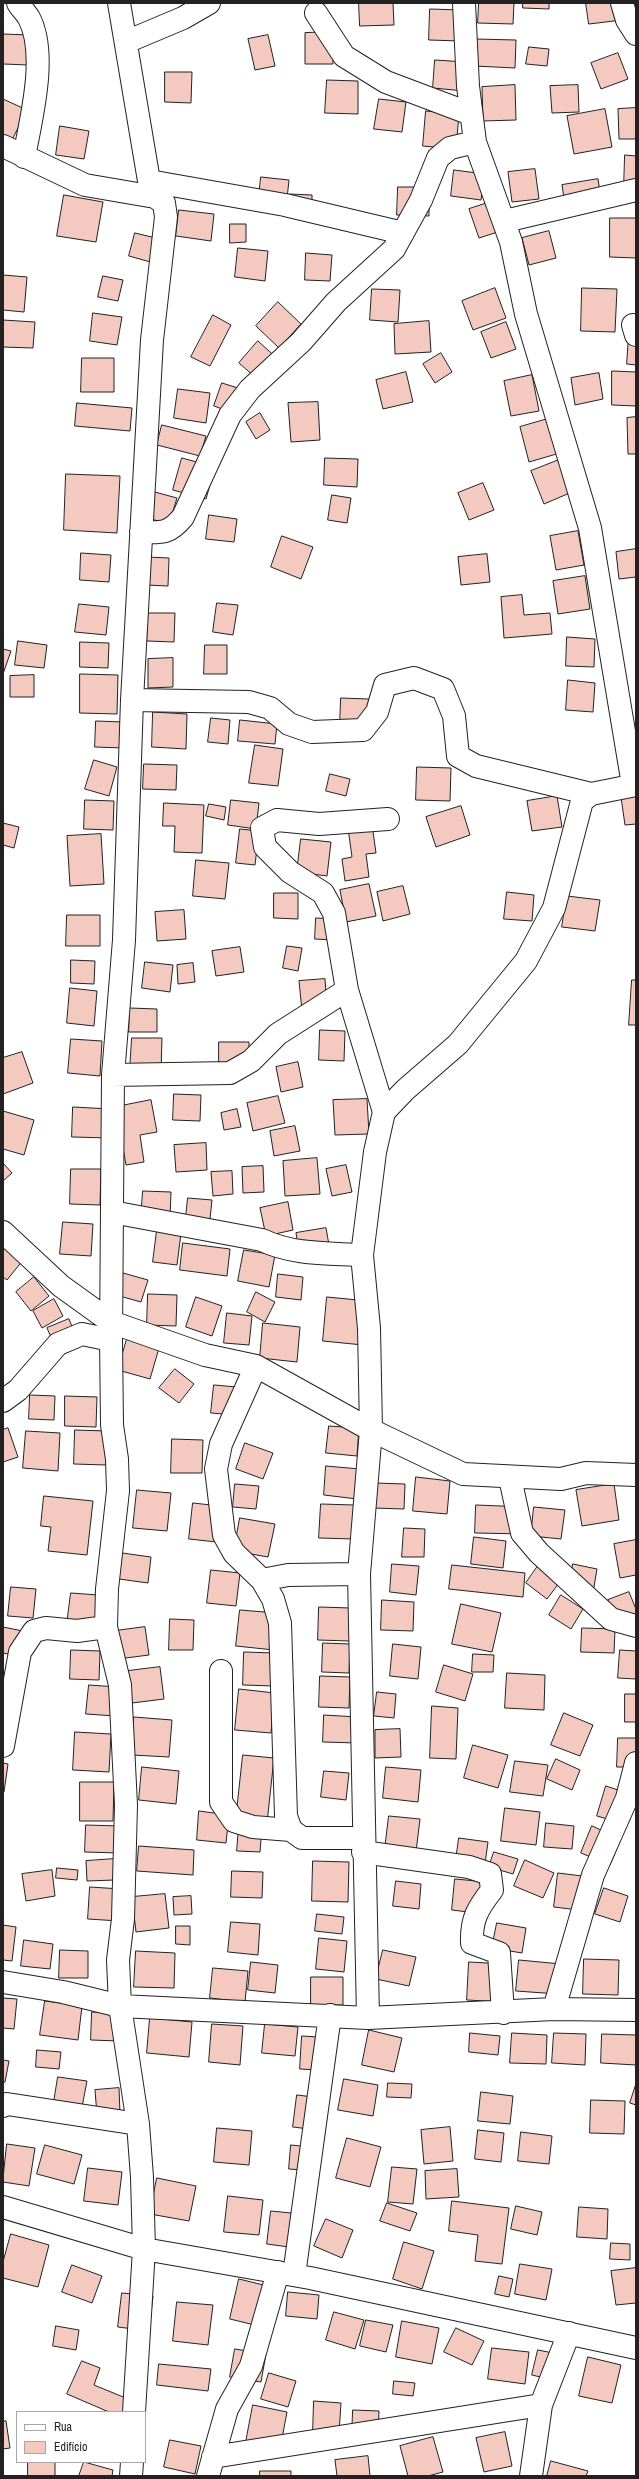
<!DOCTYPE html>
<html>
<head>
<meta charset="utf-8">
<style>
	body { margin:0 }
	#map { position:relative; width:639px; height:2479px; overflow:hidden; background:#fff; font-family:"Archivo Narrow",sans-serif }
	canvas { display:block }
	.frame { position:absolute; inset:0; border:4px solid #222; pointer-events:none }
	.legend { position:absolute; left:16px; top:2411px; width:130px; height:52px; box-sizing:border-box; background:#fff; border:1px solid #a7a7a7; margin:0; padding:5px 7px; list-style:none; font-size:12px; color:#222 }
	.legend li { display:flex; align-items:center; gap:8px; height:20px }
	.legend b { width:20px; border:1px solid #a7a7a7 }
</style>
</head>
<body>
<div id="map">
<canvas width="639" height="2479"></canvas>
<div class="frame"></div>
<ul class="legend">
<li><b style="height:5px;background:#fff"></b>Rua</li>
<li><b style="height:11px;background:#f3c9c0"></b>Edifício</li>
</ul>
</div>
<script>
const context = document.querySelector('canvas').getContext('2d');
context.lineJoin = 'round';
function fillPath(path, color) { context.fillStyle = color; context.fill(path, 'evenodd'); }
function trace(path, color, width, dash) { context.strokeStyle = color; context.lineWidth = width; context.lineCap = dash ? 'butt' : 'round'; context.setLineDash(dash || []); context.stroke(path); }
const building = new Path2D(`
	M359,3H393L394,25L360,26Z
	M479,3H514L513,24L478,23Z
	M523,3H549V9L523,8Z
	M586,3H620L622,20L589,24Z
	M430,9L461,10L460,41L429,40Z
	M333,32V64H305V33Z
	M3,34L29,35L28,65L3,64Z
	M268,35L275,66L255,70L248,39Z
	M475,39L516,40L515,68L474,66Z
	M529,47L549,49L547,66L526,64Z
	M618,53L628,79L601,89L591,63Z
	M435,60L466,62L464,91L433,88Z
	M165,72H192L191,103L165,102Z
	M327,80L358,81V114L325,113Z
	M515,85L516,120L483,121L482,87Z
	M578,85L579,112L552,113L550,86Z
	M3,99L27,110L12,140L3,135Z
	M379,99L406,102L402,132L374,129Z
	M636,108V139H619L618,109Z
	M605,109L612,147L574,154L567,116Z
	M426,111L459,114L456,149L423,146Z
	M60,126L89,131L84,159L56,155Z
	M625,155L636,156V189L624,188Z
	M535,169L539,199L512,202L508,172Z
	M454,170L485,174L481,200L451,196Z
	M261,177L289,180L286,208L258,206Z
	M598,179L602,205L566,212L562,185Z
	M398,187H429V216L397,215Z
	M290,194L312,195V210L289,209Z
	M64,195L103,202L96,242L57,236Z
	M494,201L504,230L479,238L469,209Z
	M179,210L214,214L211,241L176,236Z
	M610,218H636V258L610,257Z
	M230,224H246V242L230,243Z
	M549,231L556,258L529,265L522,238Z
	M135,233L160,239L154,263L129,256Z
	M238,248L268,251L265,281L235,277Z
	M306,253L332,255L330,281L305,280Z
	M3,275L27,277L24,312L3,310Z
	M103,276L123,280L118,301L98,297Z
	M495,288L506,318L473,330L462,301Z
	M582,288L617,289L615,332L581,331Z
	M372,289L400,290L398,322L370,320Z
	M278,302L301,324L279,348L256,326Z
	M93,313L122,317L117,345L90,341Z
	M213,315L231,325L210,366L191,357Z
	M3,320L35,322L33,348L3,347Z
	M429,321L431,352L395,354L394,324Z
	M506,322L516,349L491,358L481,332Z
	M629,335H636V365L627,364Z
	M258,341L282,363L263,384L239,363Z
	M441,353L452,372L435,383L423,364Z
	M82,358H114V392H81Z
	M612,371L636,372V406L612,405Z
	M406,372L413,402L383,409L376,380Z
	M599,373L603,399L575,405L571,378Z
	M532,375L539,411L511,416L504,381Z
	M222,383L241,389L233,413L214,406Z
	M178,389L210,393L206,423L174,418Z
	M318,402L320,440L291,442L288,403Z
	M77,403L132,408L130,431L75,426Z
	M260,413L270,430L256,439L246,422Z
	M636,417V454H628L627,418Z
	M551,418L560,453L529,462L520,427Z
	M162,425L206,436L200,456L157,445Z
	M182,458L215,467L206,499L173,490Z
	M325,458L358,459L357,487L324,485Z
	M559,460L572,492L544,504L531,471Z
	M66,474L120,476L117,533L64,530Z
	M483,483L494,510L469,520L458,493Z
	M151,491L177,498L169,524L144,517Z
	M332,495L351,498L347,523L328,520Z
	M209,515L237,519L234,542L206,539Z
	M578,531L584,565L556,570L550,536Z
	M282,536L313,547L301,579L271,567Z
	M636,549V577L619,579L616,552Z
	M81,553L111,555L109,582L80,580Z
	M487,554L490,582L461,585L458,557Z
	M147,557L169,558L168,586L146,585Z
	M585,576L590,609L558,614L553,581Z
	M522,595L524,615L550,613L552,634L504,638L501,597Z
	M217,603L238,605L233,635L213,632Z
	M79,604L109,607L106,635L75,632Z
	M148,613H175L174,642L147,641Z
	M567,637L595,639L594,667L566,666Z
	M18,641L47,645L44,668L15,665Z
	M80,642L109,643L108,668L80,667Z
	M205,645H227V674H204Z
	M3,649L11,651L3,674Z
	M173,658V687L148,688V659Z
	M80,674L118,675L117,714L80,713Z
	M34,675V697H10V676Z
	M568,680L595,683L593,712L566,710Z
	M341,698L369,699L368,727L340,726Z
	M153,712L187,714L186,749L152,747Z
	M211,718L230,720L228,744L208,742Z
	M240,720L277,724L275,744L238,741Z
	M96,721L124,722V748L95,747Z
	M255,745L283,749L278,786L249,783Z
	M94,760L117,767L109,796L85,789Z
	M144,764L177,765L176,790L143,789Z
	M417,767L451,768L450,801L416,800Z
	M330,774L350,779L346,796L326,791Z
	M636,794V824L625,825L621,797Z
	M557,796L562,827L532,831L527,801Z
	M85,800L114,801L113,830L84,829Z
	M231,800L259,803L256,829L228,825Z
	M164,803L204,805L202,853L174,852L175,826H163Z
	M209,804L226,807L224,820L206,816Z
	M461,806L470,835L436,847L426,817Z
	M3,823L19,827L14,848L3,845Z
	M372,824L376,853L366,854L369,877L345,881L342,859L352,857L348,828Z
	M240,829L259,831L255,865L236,863Z
	M101,834L104,884L70,886L67,836Z
	M301,839L331,842L327,876L297,872Z
	M196,860L229,863L225,899L193,896Z
	M369,884L376,916L346,922L340,890Z
	M403,886L410,914L383,921L377,892Z
	M507,892L534,895L532,921L504,919Z
	M274,893H298V919L274,918Z
	M567,896L600,900L595,931L562,927Z
	M184,910L186,939L157,941L155,912Z
	M67,915H100V946H66Z
	M316,918L334,919L333,940L315,939Z
	M287,946L302,948L298,971L283,968Z
	M240,947L244,972L216,976L212,951Z
	M71,960L95,961L94,984L71,983Z
	M145,962L173,965L170,992L142,988Z
	M193,963L195,982L178,984L177,965Z
	M325,979L327,1008L302,1011L299,981Z
	M632,980H636V1025H629Z
	M70,988L97,991L94,1026L67,1023Z
	M130,1008L157,1009V1032H129Z
	M320,1030L345,1031L344,1061L319,1060Z
	M132,1038H162L161,1071L130,1070Z
	M71,1039L102,1041L100,1076L68,1073Z
	M219,1042H249V1066H219Z
	M22,1052L33,1083L3,1094V1058Z
	M298,1062L303,1087L281,1092L276,1067Z
	M174,1094L201,1095L200,1121L173,1120Z
	M278,1096L285,1123L253,1131L247,1103Z
	M367,1099L369,1134L335,1135L333,1100Z
	M151,1100L157,1132L140,1135L144,1162L126,1165L116,1107Z
	M73,1107L111,1109L110,1138L72,1137Z
	M237,1109L241,1127L224,1130L221,1113Z
	M3,1111L34,1120L24,1155L3,1149Z
	M295,1126L300,1151L274,1156L270,1131Z
	M206,1143L207,1170L176,1172L174,1145Z
	M317,1158L320,1194L285,1196L283,1161Z
	M3,1163L12,1173L3,1181Z
	M346,1165L352,1192L332,1196L326,1169Z
	M263,1166L264,1192L243,1193L242,1167Z
	M71,1169H101L100,1205L70,1204Z
	M232,1171L233,1194L213,1196L211,1172Z
	M143,1191L171,1192L170,1219L141,1218Z
	M188,1198L212,1200L209,1228L185,1226Z
	M288,1202L293,1230L266,1236L260,1208Z
	M63,1222L93,1224L91,1256L60,1254Z
	M326,1228L331,1256L301,1262L296,1233Z
	M157,1230L181,1233L177,1265L153,1262Z
	M183,1243L230,1249L227,1276L180,1270Z
	M3,1244L23,1260L7,1280L3,1277Z
	M244,1250L275,1255L269,1287L238,1281Z
	M123,1273L148,1280L141,1302L116,1295Z
	M278,1274L303,1277L301,1300L276,1297Z
	M34,1277L49,1296L31,1311L16,1292Z
	M256,1292L275,1302L265,1322L247,1312Z
	M148,1294L177,1295L176,1326L147,1325Z
	M196,1297L222,1306L212,1336L186,1327Z
	M327,1297L368,1301L363,1345L323,1341Z
	M54,1299L63,1316L42,1328L33,1311Z
	M227,1313L252,1316L249,1345L224,1343Z
	M69,1319L80,1347L59,1356L47,1328Z
	M263,1323L300,1327L297,1362L260,1358Z
	M127,1339L159,1348L150,1379L118,1370Z
	M175,1369L194,1384L179,1403L159,1388Z
	M214,1385L237,1387L235,1415L211,1413Z
	M30,1395L55,1396L54,1420L29,1419Z
	M65,1396L97,1397L96,1427L65,1426Z
	M329,1426L359,1428L357,1456L326,1453Z
	M8,1428L18,1457L3,1462V1430Z
	M75,1430L107,1431L106,1465L74,1464Z
	M26,1431L60,1433L58,1471L23,1468Z
	M172,1439L203,1440L202,1473H171Z
	M245,1443L273,1453L263,1479L236,1469Z
	M326,1466L360,1469L357,1499L324,1495Z
	M416,1477L450,1481L447,1514L413,1511Z
	M375,1483L405,1484L404,1509L373,1508Z
	M235,1484L259,1486L256,1509L233,1507Z
	M614,1484L619,1520L582,1526L576,1490Z
	M137,1490L171,1493L167,1531L133,1528Z
	M44,1496L93,1501L87,1555L48,1551L51,1527L41,1526Z
	M193,1503L229,1507L226,1543L189,1539Z
	M321,1504L354,1505L353,1539L319,1538Z
	M476,1505L526,1507V1534L475,1533Z
	M534,1507L565,1510L561,1539L531,1536Z
	M240,1518L275,1524L268,1557L234,1551Z
	M404,1528L425,1529L424,1557H402Z
	M474,1537L506,1541L503,1568L471,1564Z
	M636,1540V1575L620,1578L614,1544Z
	M122,1553L151,1557L148,1583L119,1579Z
	M540,1563L562,1579L547,1599L526,1583Z
	M392,1564L419,1566L416,1595L390,1592Z
	M573,1564L597,1569L593,1593L569,1588Z
	M452,1565L525,1573L523,1597L449,1589Z
	M211,1570L240,1573L236,1606L207,1603Z
	M11,1587L36,1589L33,1618L8,1616Z
	M629,1592L636,1609V1617L617,1624L608,1600Z
	M71,1593L98,1595L95,1627L67,1624Z
	M561,1595L583,1609L571,1629L549,1615Z
	M382,1600L414,1602L413,1631L381,1630Z
	M461,1604L501,1613L492,1652L452,1644Z
	M319,1607L351,1608L350,1641L318,1640Z
	M240,1610L277,1613L274,1650L236,1646Z
	M170,1619L194,1620L193,1650H169Z
	M3,1627L33,1633L28,1658L3,1653Z
	M145,1627L149,1655L118,1659L115,1631Z
	M582,1628L615,1629L614,1653L581,1652Z
	M323,1643L350,1644L349,1673L322,1672Z
	M393,1644L421,1647L418,1679L390,1676Z
	M71,1650L100,1651L99,1680L70,1679Z
	M620,1650L636,1651V1679L618,1678Z
	M244,1652L275,1653L274,1686L243,1685Z
	M473,1654L494,1655L493,1672H472Z
	M444,1665L473,1674L465,1701L436,1692Z
	M160,1667L164,1699L132,1703L128,1671Z
	M507,1673L545,1675L544,1710L505,1708Z
	M320,1676L350,1677L349,1708L319,1707Z
	M89,1685L118,1687L115,1716L86,1714Z
	M239,1689L275,1693L271,1733L235,1730Z
	M377,1692L396,1694L394,1718L374,1716Z
	M625,1694H636V1722H625Z
	M432,1706L458,1708L456,1759L430,1758Z
	M564,1713L593,1725L580,1756L551,1745Z
	M324,1715L358,1717L357,1743L323,1742Z
	M134,1717L172,1720L169,1757L132,1755Z
	M400,1729L401,1757L375,1758V1730Z
	M75,1732L111,1734L109,1772L73,1770Z
	M618,1738H636V1767H617Z
	M473,1745L508,1755L498,1788L464,1778Z
	M243,1755L274,1758L267,1823L236,1820Z
	M556,1759L580,1770L572,1790L547,1779Z
	M515,1761L548,1765L543,1796L510,1792Z
	M3,1763L8,1764L4,1792L3,1791Z
	M142,1767L179,1771L176,1804L139,1800Z
	M386,1767L421,1770L418,1802L383,1798Z
	M324,1771L349,1773L346,1800L321,1797Z
	M80,1782H114L113,1821H80Z
	M606,1786L633,1795L624,1824L597,1816Z
	M505,1808L540,1812L536,1845L501,1841Z
	M199,1811L229,1815L226,1843L197,1840Z
	M389,1816L420,1819L416,1852L385,1849Z
	M546,1823L574,1826L572,1849L544,1847Z
	M86,1825L120,1826L119,1853L85,1852Z
	M239,1826L262,1827L260,1852L237,1851Z
	M592,1826L621,1839L610,1865L581,1853Z
	M459,1838L488,1842L484,1871L455,1867Z
	M139,1846L194,1850L193,1875L137,1871Z
	M494,1852L518,1859L513,1874L489,1867Z
	M114,1859L115,1880L87,1881L86,1861Z
	M525,1860L554,1873L543,1898L514,1886Z
	M313,1861L349,1862L348,1902L312,1901Z
	M57,1868L78,1870L77,1880L56,1878Z
	M52,1870L55,1896L26,1901L22,1874Z
	M232,1871L263,1872L262,1898L231,1897Z
	M558,1873L598,1878L594,1912L554,1907Z
	M455,1879L487,1882L484,1914L452,1910Z
	M396,1881L421,1884L419,1909L393,1906Z
	M90,1887L121,1889L119,1921L88,1919Z
	M604,1888L628,1896L620,1922L595,1914Z
	M165,1894L169,1928L136,1932L132,1897Z
	M191,1896L192,1914L174,1915L173,1897Z
	M317,1914L344,1917L342,1934L315,1931Z
	M231,1922L260,1924L258,1955L228,1952Z
	M497,1923L526,1928L522,1953L492,1948Z
	M3,1925L16,1927L12,1961L3,1960Z
	M176,1926H190V1945L176,1944Z
	M319,1938L347,1941L344,1972L316,1969Z
	M24,1940L53,1944L50,1969L21,1966Z
	M60,1950L88,1951V1978H59Z
	M383,1950L416,1957L409,1986L376,1979Z
	M136,1951L175,1953L174,1988L134,1987Z
	M584,1959L619,1960L618,1995L583,1994Z
	M519,1960L561,1964L558,1994L516,1991Z
	M251,1962L278,1965L275,1993L248,1990Z
	M469,1962L505,1964L504,2002L467,2000Z
	M213,1968L248,1971L245,2002L210,1998Z
	M311,1977H343V2005H311Z
	M3,1998L17,1999L14,2029L3,2028Z
	M45,2001L82,2006L78,2040L40,2035Z
	M92,2012L120,2013L119,2041L91,2040Z
	M150,2018L192,2022L189,2057L147,2053Z
	M212,2024L243,2026L240,2065L209,2062Z
	M265,2024L298,2027L295,2056L262,2053Z
	M369,2030L402,2038L394,2072L362,2065Z
	M470,2033L500,2036L498,2055L469,2052Z
	M512,2033L547,2035L546,2064L510,2063Z
	M554,2033L586,2034L585,2065L552,2063Z
	M602,2034L636,2035V2065L601,2063Z
	M302,2036L334,2038L333,2071L300,2069Z
	M37,2050L61,2052L59,2069L36,2067Z
	M3,2060L9,2061L5,2082H3Z
	M58,2077L87,2081L82,2107L54,2102Z
	M344,2079L378,2085L373,2116L338,2110Z
	M388,2083L412,2084L411,2098L387,2097Z
	M636,2084V2105L630,2103Z
	M119,2088L120,2114L97,2115L95,2090Z
	M481,2092L513,2096L510,2124L478,2121Z
	M297,2095L329,2099L325,2131L293,2127Z
	M591,2100L625,2101L624,2134L590,2133Z
	M450,2127L453,2161L424,2164L421,2130Z
	M217,2128L252,2131L249,2165L214,2162Z
	M478,2130L504,2133L501,2162L475,2159Z
	M521,2132L552,2136L549,2164L518,2161Z
	M347,2138L381,2147L370,2187L336,2178Z
	M7,2144L35,2148L29,2186L3,2182Z
	M45,2145L82,2155L74,2184L37,2174Z
	M291,2145L319,2148L316,2171L289,2169Z
	M392,2167L417,2169L413,2204L388,2202Z
	M88,2168L122,2172L118,2205L84,2201Z
	M457,2169L459,2197L426,2199L425,2171Z
	M157,2178L196,2186L189,2221L150,2214Z
	M228,2196L263,2200L259,2235L224,2232Z
	M452,2201L509,2208L502,2264L475,2261L478,2235L449,2231Z
	M387,2203L417,2213L410,2231L380,2221Z
	M516,2206L542,2212L537,2235L511,2229Z
	M579,2207L608,2209L607,2239L577,2237Z
	M271,2211L301,2214L296,2248L267,2244Z
	M326,2219L353,2230L342,2258L314,2246Z
	M11,2234L49,2245L38,2287L3,2278V2262Z
	M404,2242L434,2251L422,2289L393,2279Z
	M611,2243L630,2244V2260L610,2259Z
	M520,2264L552,2269L546,2300L515,2294Z
	M72,2265L102,2276L92,2303L62,2292Z
	M636,2268V2303L616,2305L611,2271Z
	M499,2276L513,2279L509,2297L495,2294Z
	M239,2279L280,2289L271,2329L230,2319Z
	M288,2292L319,2295L317,2319L286,2316Z
	M122,2293L153,2296L149,2331L118,2327Z
	M177,2302L213,2305L208,2345L173,2341Z
	M334,2312L364,2320L355,2349L326,2340Z
	M366,2320L393,2325L386,2352L360,2346Z
	M402,2321L439,2328L432,2364L396,2357Z
	M56,2326L79,2330L76,2350L53,2346Z
	M456,2328L484,2341L472,2365L444,2352Z
	M492,2348L529,2352L525,2384L488,2379Z
	M235,2349L266,2354L261,2382L230,2377Z
	M538,2350L558,2354L553,2380L532,2375Z
	M588,2357L621,2365L612,2403L579,2396Z
	M82,2361L100,2368L94,2385L133,2401L129,2412H109L67,2394Z
	M159,2364L211,2369L208,2391L157,2385Z
	M269,2373L296,2381L288,2407L261,2399Z
	M394,2381L415,2383L413,2396L393,2394Z
	M314,2401L341,2403L339,2433L313,2432Z
	M253,2405L287,2412L280,2449L246,2442Z
	M353,2410L379,2411L378,2437L352,2436Z
	M6,2421L10,2448L3,2449V2422Z
	M505,2432L512,2466L484,2472L476,2438Z
	M433,2437L443,2472L428,2476H408L400,2446Z
	M170,2440L201,2446L195,2474L164,2467Z
	M368,2456L370,2476H337L335,2460Z
	M551,2461L588,2471L586,2476H547Z
	M28,2462H55V2476H28Z
	M84,2462L113,2470L112,2476H79Z
	M260,2471H291V2476H260Z`);
fillPath(building, '#f3c9c0');
trace(building, '#222', 1);
const minor = new Path2D(`
	M18,3C21,8 26,13 29,18C48,54 31,119 24,157
	M119,3L149,181L164,203L166,217L152,340L132,700L124,940L113,1075L111,1340L112,1425L117,1459L118,1491L107,1589L106,1627L120,1685L126,1805L123,1919L118,1960L120,2006L138,2124L142,2177L144,2249L134,2412
	M464,3L468,86L475,142L511,242L526,314L590,528L633,785
	M622,3L627,20L636,34
	M316,13L344,56L386,82L471,114
	M126,42L183,18L209,3
	M3,146L85,185L155,197L164,203
	M149,181L285,205L403,233
	M505,221L636,190
	M633,325L636,335
	M141,532C162,533 169,534 183,517L230,415L250,389L301,342L336,302L394,249L421,200L438,158L450,148L475,142
	M132,700L249,702L270,708L289,724L312,732L363,730L377,712L385,685L414,678L443,689L454,716L458,756L476,766L591,794
	M113,1075L230,1073L251,1061L278,1034L347,990
	M384,1112L347,990L334,913L323,893L290,872L265,847L262,828L277,820L319,824L388,819
	M112,1212L262,1240C293,1255 328,1253 362,1255
	M3,1232L61,1286L111,1322L205,1355L256,1366L371,1430L463,1474L561,1479L586,1473L636,1475
	M256,1366L221,1444L216,1469L224,1535L234,1553L262,1580
	M3,1401L18,1390L58,1344L82,1334L111,1340
	M510,1478L522,1533L539,1553L611,1619L636,1626
	M359,1574L288,1575L262,1580L273,1599L280,1623L286,1816L291,1830L302,1838H363
	M221,1671V1802L234,1821L253,1827L291,1830
	M3,1746L20,1652L34,1631L46,1628L77,1631L106,1627
	M363,1852L469,1867L490,1874L492,1890C478,1908 471,1919 472,1943L499,1953L503,2013
	M3,1982L63,1992L120,2006L368,2018L554,2009L636,2010
	M554,2009L593,1875L627,1798L636,1763
	M368,2018L359,1574L371,1430L369,1328L362,1255L375,1152L384,1112L405,1090L458,1044L526,961L554,908L582,801L591,794L636,785
	M3,2106L7,2104L138,2124
	M3,2207L144,2249L310,2278L636,2348
	M294,2275L330,2015
	M213,2457L541,2405
	M131,2476L132,2462
	M208,2476L227,2409L251,2366L278,2272
	M531,2476L541,2405L569,2333`);
trace(minor, '#222', 24);
trace(minor, '#fff', 22);
</script>
</body>
</html>
